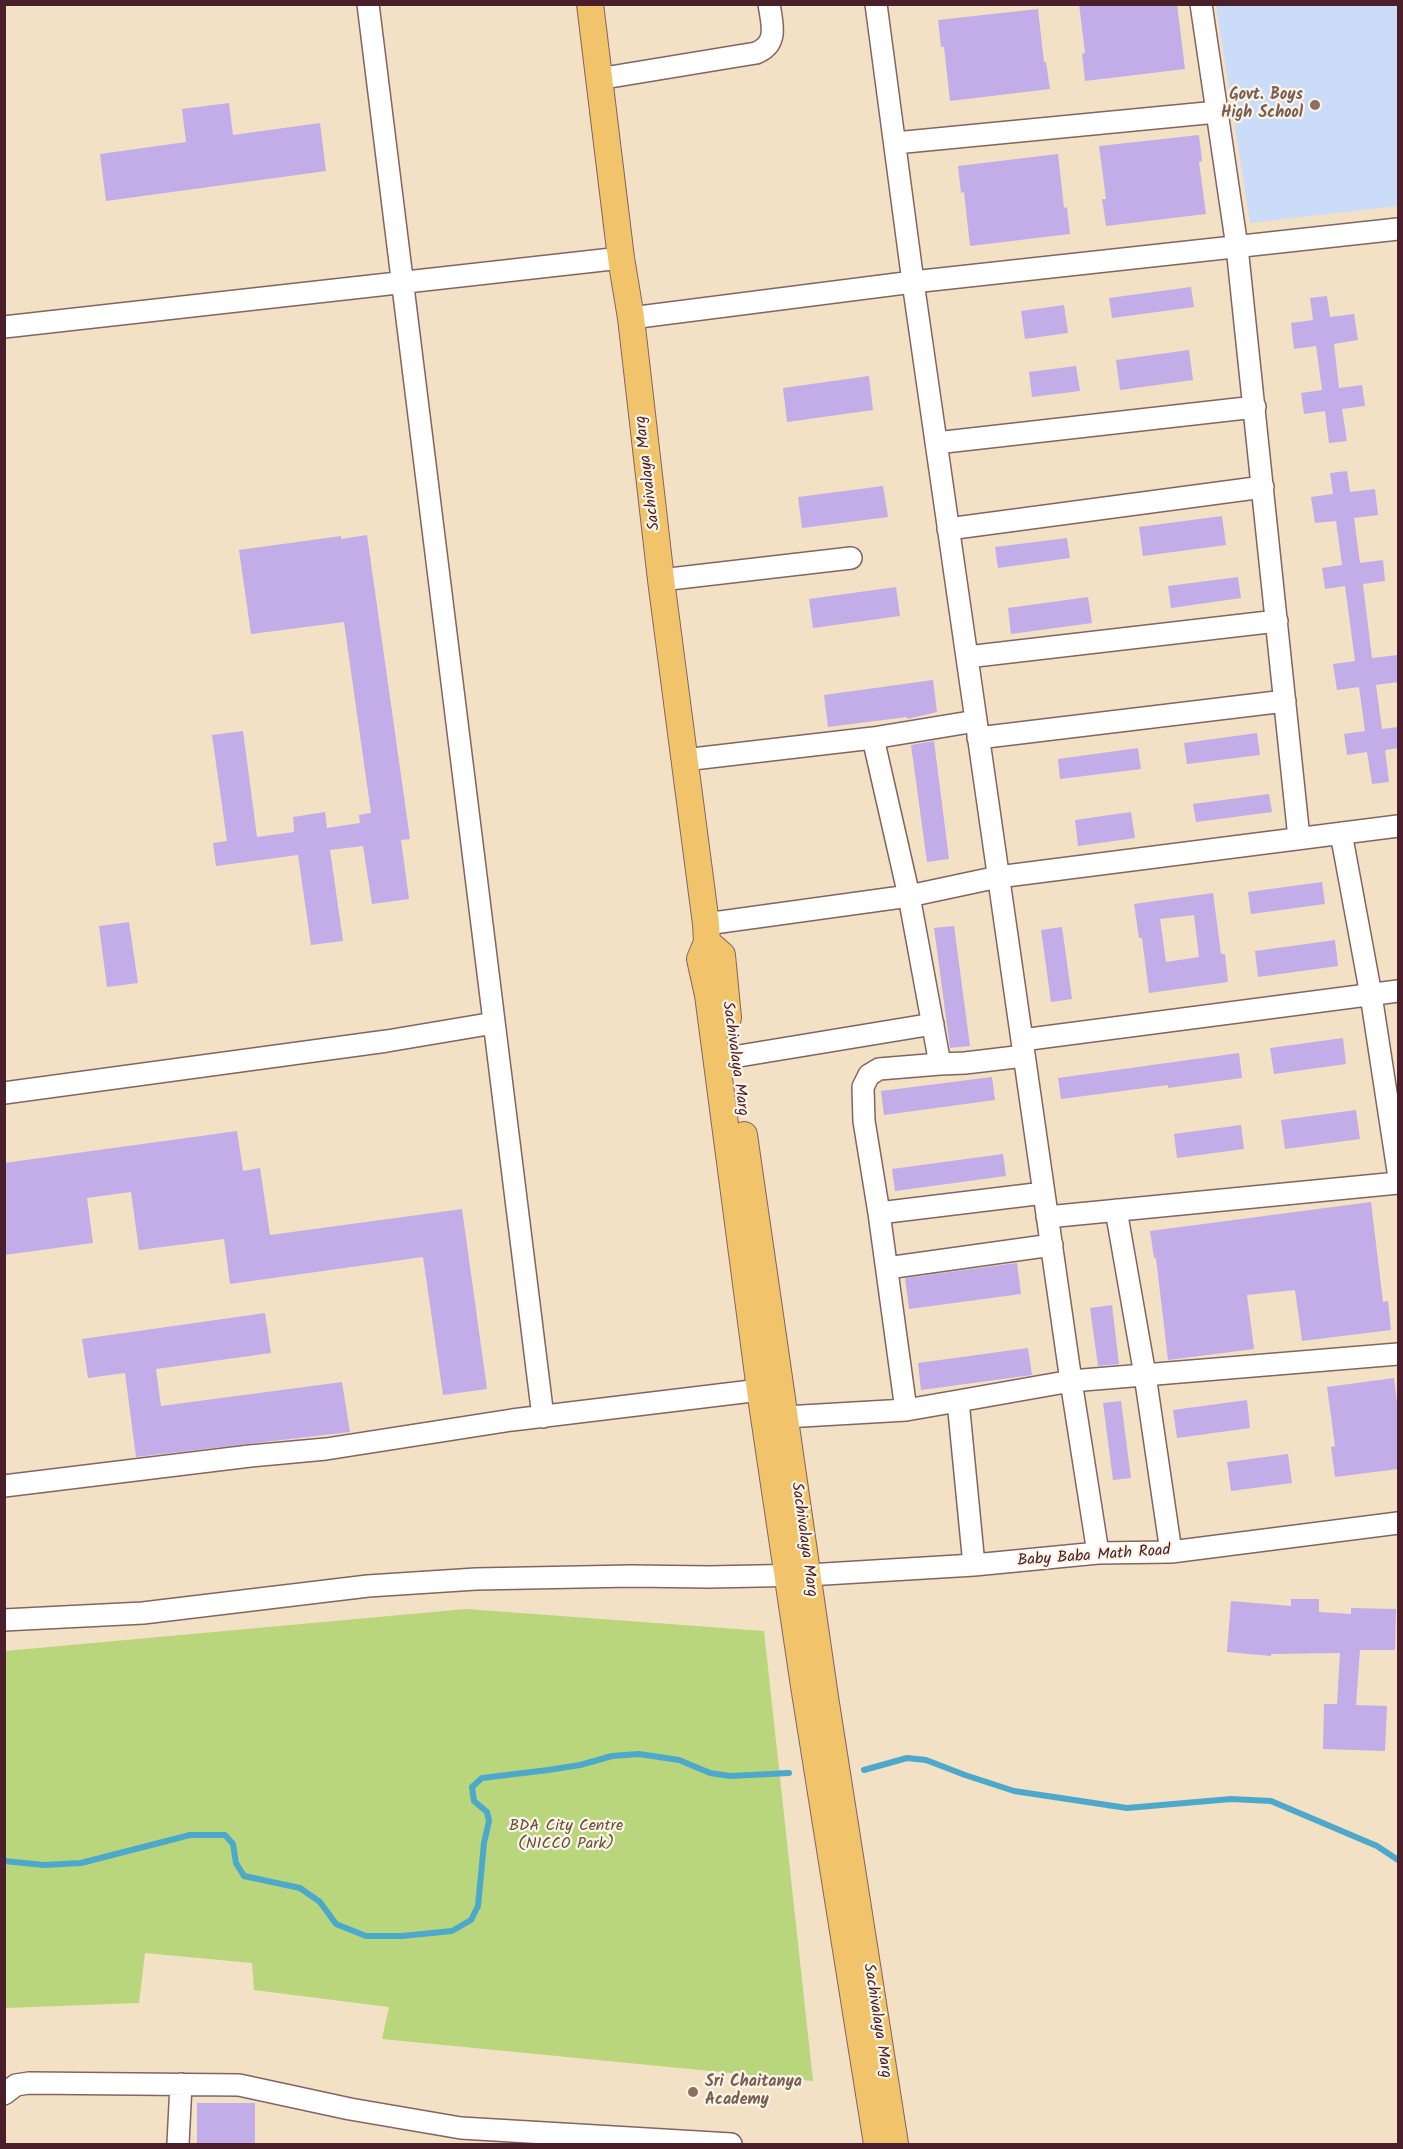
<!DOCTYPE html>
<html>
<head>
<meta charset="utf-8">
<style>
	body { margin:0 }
	#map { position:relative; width:1403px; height:2149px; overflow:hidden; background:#f2e1c4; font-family:Kalam,sans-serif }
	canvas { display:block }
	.frame { position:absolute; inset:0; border:6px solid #4a1f2b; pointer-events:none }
</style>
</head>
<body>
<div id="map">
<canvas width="1403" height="2149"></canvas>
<div class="frame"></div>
</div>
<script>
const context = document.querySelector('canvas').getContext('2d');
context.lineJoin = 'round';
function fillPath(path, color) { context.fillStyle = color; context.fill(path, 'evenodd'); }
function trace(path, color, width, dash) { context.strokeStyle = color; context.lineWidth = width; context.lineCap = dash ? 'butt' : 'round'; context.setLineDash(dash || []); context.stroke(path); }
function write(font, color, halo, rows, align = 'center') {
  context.font = font + ' Kalam,sans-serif'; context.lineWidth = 4.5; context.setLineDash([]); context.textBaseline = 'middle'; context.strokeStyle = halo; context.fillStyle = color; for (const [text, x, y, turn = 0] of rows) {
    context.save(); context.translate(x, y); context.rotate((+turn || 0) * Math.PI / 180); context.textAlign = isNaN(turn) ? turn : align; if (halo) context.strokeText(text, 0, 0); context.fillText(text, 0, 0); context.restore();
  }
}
fillPath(new Path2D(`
	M1216,5H1398V206L1250,223Z`), '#cbdcf9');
fillPath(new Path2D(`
	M466,1609L764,1631L813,2081L382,2039L389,2007L254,1990L252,1963L145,1953L139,2003L5,2008V1651Z`), '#b9d67c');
trace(new Path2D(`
	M864,1770L907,1758L926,1760L965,1775L1014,1791L1127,1808L1231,1799L1271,1801L1377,1846L1398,1860
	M4,1861L44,1865L81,1863L190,1835H225L233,1844L236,1863L244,1876L300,1888L320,1902L336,1924L366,1936H402L452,1931L471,1920L478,1906L484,1843L489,1821L487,1812L474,1801L472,1787L482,1778L548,1770L580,1765L612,1756L639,1754L679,1760L710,1773L730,1776L789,1773`), '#4da9cb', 6);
fillPath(new Path2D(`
	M1079,4H1177L1185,69L1085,81L1082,54L1085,53Z
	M1038,9L1044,62H1046L1050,89L950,101L944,47H941L938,20Z
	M229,103L233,135L320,123L326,171L106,201L100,154L186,142L182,109Z
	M1199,135L1202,161L1199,162L1206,214L1106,226L1102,199H1106L1099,146Z
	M1058,154L1064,208L1067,207L1070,234L970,246L964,192L961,193L958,166Z
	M1191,287L1194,307L1112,318L1109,298Z
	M1327,296L1330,317L1354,314L1358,340L1334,344L1339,388L1362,385L1365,406L1342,409L1347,441L1329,443L1325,411L1304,414L1301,393L1322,390L1316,346L1294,349L1291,323L1313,320L1310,298Z
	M1064,305L1068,333L1025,339L1021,311Z
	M1189,350L1193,380L1120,390L1116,360Z
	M1076,366L1080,391L1032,397L1029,372Z
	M869,376L873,410L787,422L783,388Z
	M1347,471L1350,492L1375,489L1378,515L1354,518L1360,563L1383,560L1385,581L1363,584L1372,658L1397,655L1398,667V682L1376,685L1382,729L1398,727V748L1385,750L1389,782L1372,784L1367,752L1347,755L1344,734L1365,731L1359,687L1337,690L1333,664L1355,661L1345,586L1325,589L1322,568L1342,565L1336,521L1315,523L1311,497L1333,494L1330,473Z
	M883,486L888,517L802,528L798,497Z
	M1222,516L1226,545L1143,556L1139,527Z
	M367,535L410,839L401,840L409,899L372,904L363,846L330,850L343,941L311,945L298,855L216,866L213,843L227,841L212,735L243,731L257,837L294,832L293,817L325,812L327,828L360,823L359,815L371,813L344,622L251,634L239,550L341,536V539Z
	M1067,538L1070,558L998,568L995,547Z
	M1238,577L1241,598L1171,608L1168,586Z
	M896,587L900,616L813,628L809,599Z
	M1088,597L1092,623L1011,634L1008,608Z
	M933,680L937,712L907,719V717L828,727L824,695Z
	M1257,733L1260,755L1187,764L1184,743Z
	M934,741L949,859L927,862L911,745Z
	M1138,748L1141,769L1060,779L1058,759Z
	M1269,794L1272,812L1196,822L1193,804Z
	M1131,812L1135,838L1078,846L1075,820Z
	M1322,882L1325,904L1251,914L1248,892Z
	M1213,893L1221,954H1225L1228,982L1149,993L1142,938H1139L1134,904ZM1194,915L1199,957L1166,962L1160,919Z
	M129,922L138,983L107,987L99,926Z
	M954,926L970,1046L950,1048L934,928Z
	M1062,927L1072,999L1051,1002L1041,930Z
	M1335,940L1338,966L1258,977L1255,951Z
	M1343,1038L1346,1064L1274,1074L1270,1048Z
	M1239,1053L1242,1078L1168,1088V1085L1061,1099L1058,1078Z
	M992,1077L995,1100L884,1115L881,1091Z
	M1356,1110L1360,1139L1285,1149L1281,1120Z
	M1241,1125L1244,1149L1177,1158L1174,1134Z
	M237,1131L243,1171L260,1168L270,1235L462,1209L487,1389L443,1395L423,1257L230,1284L224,1239L139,1250L131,1192L87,1198L93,1243L4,1255V1163Z
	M1003,1154L1006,1176L895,1191L892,1169Z
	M1371,1202L1383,1302L1388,1301L1391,1330L1302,1341L1295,1290L1247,1295L1254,1349L1168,1360L1156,1258H1154L1150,1231Z
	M1017,1263L1021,1294L909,1309L905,1278Z
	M1112,1305L1119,1364L1098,1366L1090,1308Z
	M265,1313L271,1353L156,1369L161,1406L342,1382L350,1432L136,1457L125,1373L88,1378L82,1339Z
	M1028,1348L1032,1375L921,1390L918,1363Z
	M1394,1378L1398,1412V1469L1335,1477L1331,1447L1335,1446L1327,1387Z
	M1247,1400L1250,1428L1177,1438L1173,1410Z
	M1121,1401L1131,1478L1113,1480L1103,1403Z
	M1288,1454L1292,1483L1231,1491L1227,1462Z
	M1291,1599H1319V1612L1351,1614V1608L1396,1609L1395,1650H1360L1356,1705L1387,1706L1385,1751L1323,1749L1324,1704H1337L1340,1653L1271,1654V1656L1227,1652L1231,1601L1291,1606Z
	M197,2103H255V2145H197Z`), '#c2ade9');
const minor = new Path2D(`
	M368,4L543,1417
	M876,4L913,282L1071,1381L1098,1553
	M1201,4L1237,247L1299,838
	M598,79L756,53C779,44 772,24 769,4
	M895,143L1217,112
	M631,318L913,282L1398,229
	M4,327L621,258
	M936,443L1255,407
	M948,529L1263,487
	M661,580L851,558
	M967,657L1277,621
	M873,738L909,896L940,1064L879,1069L869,1075L863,1087L864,1121L879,1213L906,1410
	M978,738L1285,701
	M684,760L873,738L976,721
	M1341,833L1371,995L1398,1171
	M706,924L909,896L998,877L1398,826
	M1022,1040L1398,991
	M733,1057L933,1024
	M940,1064L965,1063L1024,1056
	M4,1093L387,1041L494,1023
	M1116,1210L1145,1375L1171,1552
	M879,1213L1044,1193
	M1047,1217L1398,1183
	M887,1268L1052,1245
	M958,1401L1071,1381L1398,1354
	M785,1417L906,1410L958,1401L974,1565
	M4,1486L250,1456L326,1449L512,1420L760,1390
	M4,1620L143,1613L368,1586L476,1579L631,1576L709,1577L808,1575L974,1565L1098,1553L1171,1552L1398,1523
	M4,2094L16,2085L29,2083L239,2085L350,2109L461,2128L731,2144
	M178,2144L181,2084`);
const major = new Path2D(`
	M590,4L621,258L631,318L661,580L706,924L707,942L700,959L708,995L760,1390L804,1686L877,2144
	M707,942L722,955L728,1018
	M744,1135L825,1697L895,2144`);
trace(minor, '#856361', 24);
trace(major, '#856361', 28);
trace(minor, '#fff', 21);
trace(major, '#f1c36a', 26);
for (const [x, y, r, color] of [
	[1315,105,6,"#8d6e63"],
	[693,2092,6,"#8d6e63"]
]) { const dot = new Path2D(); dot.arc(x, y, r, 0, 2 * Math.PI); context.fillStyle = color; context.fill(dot); trace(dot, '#fcf5e5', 2); }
write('bold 16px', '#785e54', '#fcf5e5', [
	["Govt. Boys",1303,96],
	["High School",1303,114],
	["Sri Chaitanya",705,2083,"left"],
	["Academy",705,2101,"left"]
], 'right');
write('16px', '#4a1f2b', '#fcf5e5', [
	["Sachivalaya Marg",649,473,-97],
	["Sachivalaya Marg",734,1059,82],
	["Sachivalaya Marg",803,1540,82],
	["Baby Baba Math Road",1094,1557,-4],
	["Sachivalaya Marg",876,2021,81]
]);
write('16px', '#664d3f', '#fcf5e5', [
	["BDA City Centre",566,1827],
	["(NICCO Park)",566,1845]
]);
</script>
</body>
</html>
